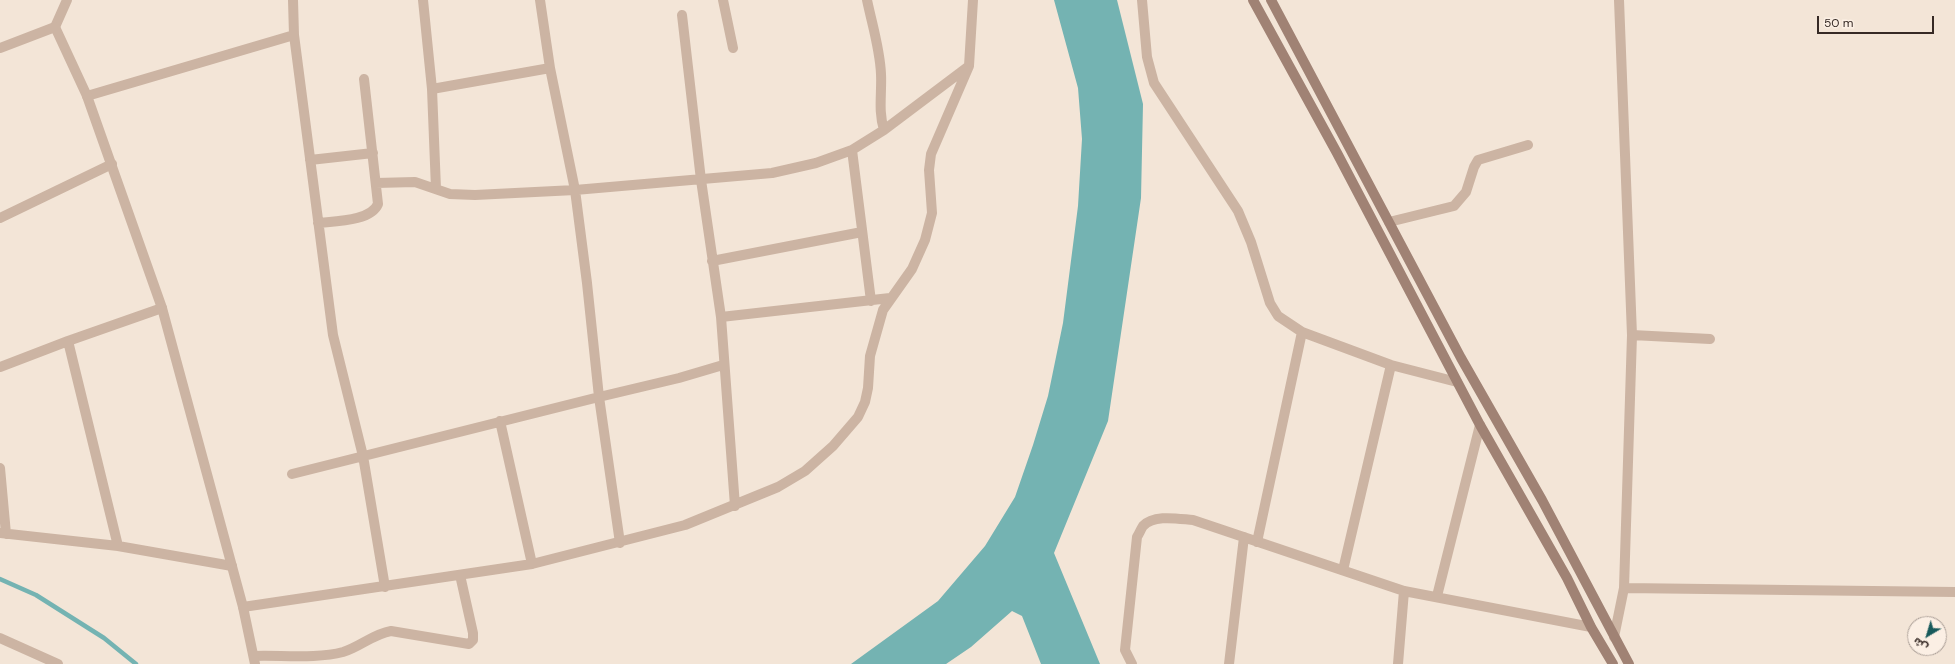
<!DOCTYPE html>
<html>
<head>
<meta charset="utf-8">
<style>
	body { margin:0 }
	#map { position:relative; width:1955px; height:664px; overflow:hidden; background:#f3e5d7; font-family:"DM Sans","Noto Sans Arabic",sans-serif }
	canvas { display:block }
	.north { position:absolute; left:1907px; top:616px; width:40px; height:40px; box-sizing:border-box; background:#fbefe4; border:1px solid #aca098; border-radius:50%; rotate:218deg; font-size:11px; font-weight:700; line-height:16px; text-align:center; color:#362a25 }
	.north::after { content:''; display:block; margin:auto; width:14px; height:18px; background:#175a5b; clip-path:polygon(50% 0,100% 100%,50% 72%,0 100%) }
	.scale { position:absolute; left:1817px; top:16px; width:117px; height:18px; box-sizing:border-box; border:2px solid #362a25; border-top:0; padding-left:5px; font-size:12px; line-height:14px; white-space:nowrap; color:#362a25; -webkit-text-stroke:3px #fbefe4; paint-order:stroke }
</style>
</head>
<body>
<div id="map">
<canvas width="1955" height="664"></canvas>
<div class="north">ش</div>
<div class="scale">50 m</div>
</div>
<script>
const context = document.querySelector('canvas').getContext('2d');
context.lineJoin = 'round';
function fillPath(path, color) { context.fillStyle = color; context.fill(path, 'evenodd'); }
function trace(path, color, width, dash) { context.strokeStyle = color; context.lineWidth = width; context.lineCap = dash ? 'butt' : 'round'; context.setLineDash(dash || []); context.stroke(path); }
fillPath(new Path2D(`
	M1054,0H1117L1143,104L1141,198L1108,421L1054,553L1100,664H1041L1022,616L1012,611L971,647L946,664H851L938,601L985,546L1015,497L1033,445L1048,396L1063,323L1078,206L1082,139L1078,88Z`), '#74b3b2');
trace(new Path2D(`
	M0,579L36,595L104,638L136,664`), '#74b3b2', 4.5);
trace(new Path2D(`
	M423,0L432,89L436,189
	M540,0L550,68L575,190L587,283L599,397L620,543
	M723,0L733,48
	M867,0C872,24 880,49 881,74C882,93 878,111 884,130
	M1142,0L1147,57L1154,83L1238,211L1251,242L1270,303L1278,316L1302,332L1391,365L1457,382
	M682,15L701,180L721,317L735,506
	M55,27L67,0
	M294,35L333,335L363,456L385,587
	M432,89L550,68
	M87,96L294,35L293,0
	M852,150L871,301
	M310,160L373,153
	M376,183L415,182L450,194L475,195L575,190L772,173L816,163L852,150L884,130L969,66
	M0,218L112,164
	M1389,222L1454,206L1466,192L1474,167L1478,160L1528,145
	M318,223C336,221 371,221 378,204L364,79
	M712,261L862,232
	M721,317L890,298
	M1632,335L1710,339
	M68,341L118,546
	M0,367L68,341L162,308
	M500,421L532,564
	M0,468L6,534
	M292,474L599,397L679,378L723,365
	M0,533L118,546L232,566
	M1257,542L1302,332
	M1343,570L1391,365
	M1624,588L1955,592
	M1437,596L1480,425
	M243,607L532,564L685,525L778,487L805,471L833,446L858,417L865,402L868,388L870,356L883,310L912,269L925,240L932,213L929,170L931,154L969,66L973,0
	M1614,637L1624,588L1632,335L1619,0
	M0,638L58,664
	M254,656C281,655 317,659 343,652C360,647 373,634 391,631L469,644L473,640V633L460,575
	M1132,664L1125,650L1137,537C1139,534 1141,529 1143,526C1154,514 1179,519 1193,520L1404,591L1591,627
	M1229,664L1244,537
	M1398,664L1404,591`), '#ccb4a3', 10);
trace(new Path2D(`
	M0,48L55,27L87,96L162,308L243,607L255,664`), '#ccb4a3', 10);
trace(new Path2D(`
	M1253,0L1337,153L1480,425L1567,578L1591,627L1613,664
	M1271,0L1461,358L1542,500L1629,664`), '#a08274', 10);
</script>
</body>
</html>
